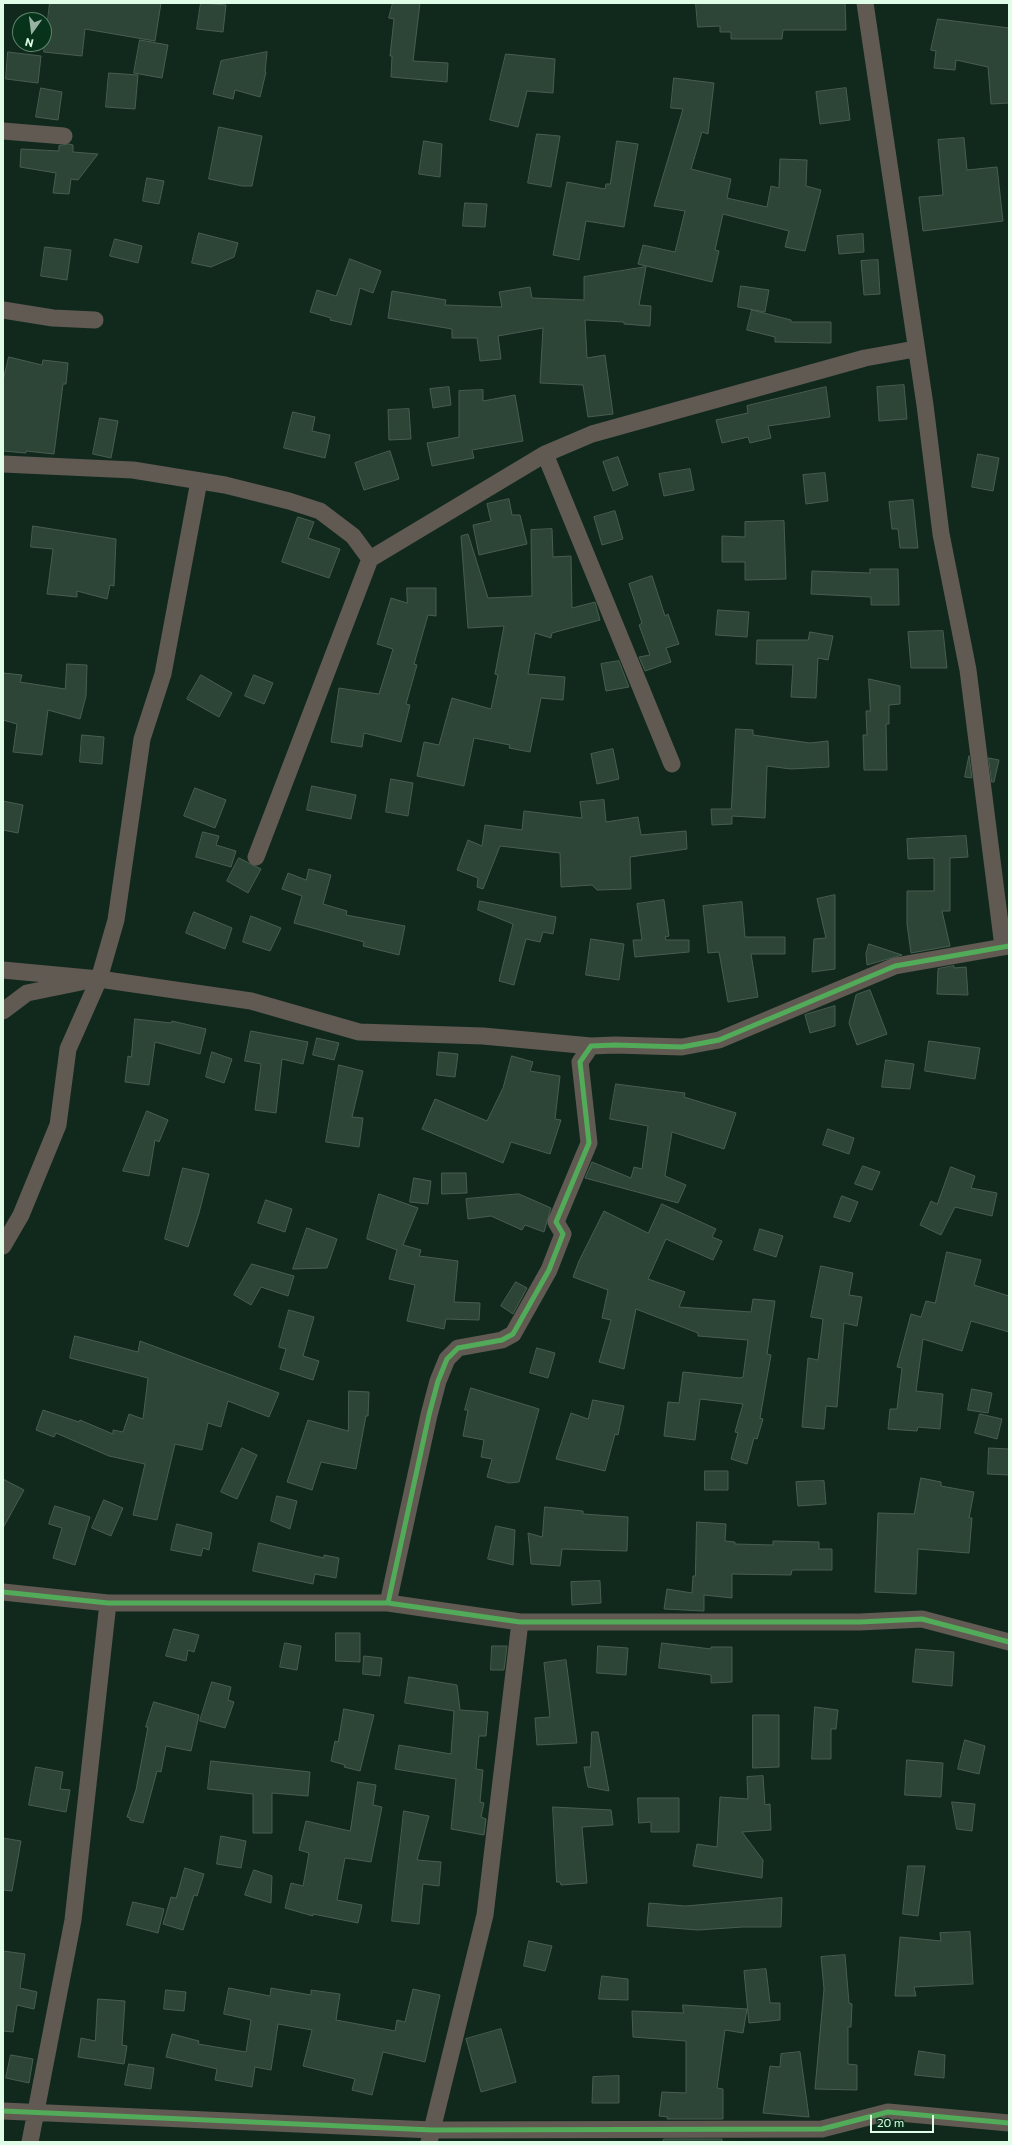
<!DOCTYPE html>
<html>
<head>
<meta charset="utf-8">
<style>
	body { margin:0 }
	#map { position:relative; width:1012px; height:2145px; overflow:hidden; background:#11291c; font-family:Commissioner,sans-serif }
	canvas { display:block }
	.frame { position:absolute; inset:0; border:4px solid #e0fde8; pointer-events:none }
	.north { position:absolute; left:12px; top:12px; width:40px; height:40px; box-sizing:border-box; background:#07331b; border:1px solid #5e846d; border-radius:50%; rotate:194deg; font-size:11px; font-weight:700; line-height:16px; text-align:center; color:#e0fde8 }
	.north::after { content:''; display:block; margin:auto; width:14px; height:18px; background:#98b3a1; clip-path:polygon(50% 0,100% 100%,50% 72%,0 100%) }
	.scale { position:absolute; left:870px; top:2115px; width:64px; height:18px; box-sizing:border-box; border:2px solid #e0fde8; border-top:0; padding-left:5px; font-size:12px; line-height:14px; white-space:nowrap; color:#e0fde8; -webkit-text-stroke:3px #07331b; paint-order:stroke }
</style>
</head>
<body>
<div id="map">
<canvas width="1012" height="2145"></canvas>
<div class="frame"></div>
<div class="north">N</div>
<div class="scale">20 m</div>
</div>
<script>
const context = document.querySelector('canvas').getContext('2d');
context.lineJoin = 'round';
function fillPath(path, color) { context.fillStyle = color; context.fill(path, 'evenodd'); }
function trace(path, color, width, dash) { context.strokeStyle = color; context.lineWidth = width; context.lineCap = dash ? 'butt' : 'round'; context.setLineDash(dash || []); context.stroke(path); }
const building = new Path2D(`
	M50,3H161L155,41L85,29L82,56L44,52Z
	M201,3L226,5L223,32L197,29Z
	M393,3H420L413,61L448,63L447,82L391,77L392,56H390L394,19L389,18Z
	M696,3H845L846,30H783L782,39H731V32H720V26L698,27Z
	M938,19L1009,28V103L991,104L988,67L956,60L955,70L934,68L936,51L931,50Z
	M140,40L168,45L162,78L134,73Z
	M8,52L41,56L38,83L6,79Z
	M267,52L265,72H266L260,97L235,90L233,99L213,94L221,61Z
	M506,54L555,59L553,93L527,91L518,127L490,120Z
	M109,73L138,75L135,109L106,107Z
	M674,78L714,83L708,134L702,132L691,169L731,179L727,198L767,207L771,186L779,188L780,159L807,160L806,186L821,190L805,251L785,247L789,231L723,214L715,250L719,251L712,282L638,264L643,245L675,252L685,211L654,206L683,109L671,108Z
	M41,88L62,92L58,120L36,117Z
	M846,88L850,120L820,124L816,92Z
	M219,127L262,136L252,186H242L209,179Z
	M537,134L560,136L551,187L528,183Z
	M964,138L967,170L997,167L1003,221L923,231L919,197L943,195L938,140Z
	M424,141L442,144L440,177L419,174Z
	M617,141L638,144L624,227L586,221L579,260L553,255L567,182L605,189L606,184H610Z
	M69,144L73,145V152L98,154L78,180L71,179L69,194L53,193L56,173L20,167L21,149L59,151V146Z
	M147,178L164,181L159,204L143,201Z
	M465,203L487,204L485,227L463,226Z
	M199,233L238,243L234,257L211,267L192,263Z
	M863,234L864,252L839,254L837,236Z
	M115,239L142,246L138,263L110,256Z
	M45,247L71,250L67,280L41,276Z
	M350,259L381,271L373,293L360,288L351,325L330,320L331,318L310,312L317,290L336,296Z
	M878,260L880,294L864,295L861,261Z
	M646,267L639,305L651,306L650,326L624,324V322L585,320L587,358L605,355L613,414L588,417L583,385L540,383L543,328L498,336L501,359L480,361L477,338H452V329L388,318L392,291L446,300L445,305L502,307L499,292L530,287L532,298L584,300V277Z
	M741,286L769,290L765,312L738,307Z
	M752,310L791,320V322H831V343L775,342V337L747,330Z
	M9,357L42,365L43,360L68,363L66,384H63L54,454L26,451V453L3,451V381Z
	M904,385L907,419L879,421L877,387Z
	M449,387L451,405L433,408L430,389Z
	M826,387L830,417L768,426L771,438L750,443L748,437L722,443L716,420L748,413L747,406Z
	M483,390V401L515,395L523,441L472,450L474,458L432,466L427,443L459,437V391Z
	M409,409L411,439L389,440L388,410Z
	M293,412L315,417L312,431L330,435L325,458L284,448Z
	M100,418L118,421L111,458L93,454Z
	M390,451L399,479L364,490L355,463Z
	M978,454L999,458L993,491L972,487Z
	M618,457L628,485L613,491L603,462Z
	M690,469L694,490L664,496L659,474Z
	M825,473L828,501L806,504L803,475Z
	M509,499L512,515H520L527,544L479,555L473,525L491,521L487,504Z
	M913,500L918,548H900L898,529H892L889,502Z
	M615,511L623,539L602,545L594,517Z
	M298,517L314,522L308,538L340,549L329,578L282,562Z
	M784,521L786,579L745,580V562H722V536L745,537V522Z
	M33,526L116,539L114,586L110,585L107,599L77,591V597L47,594L53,549L31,547Z
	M552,529L553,557L571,556L572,608L595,602L600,620L552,633L551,638L535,633L528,674L565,677L563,700L541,698L530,752L509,748L510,745L474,738L464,786L417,776L424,742L439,745L452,698L491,709L498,675L495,674L504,626L468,628L461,536L468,534L488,598L532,596L531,530Z
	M870,569H898L899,605H871V597L811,594L812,571L870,573Z
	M652,576L665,616L668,614L679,644L666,648L671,662L645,671L639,657L650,655L639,625L642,623L629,584Z
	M407,588H436V616L428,615L414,664L417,665L406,704L410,705L401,742L364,733L362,747L331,742L339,688L379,694L393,649L377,644L391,598L407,603Z
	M718,610L749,612L747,637L716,635Z
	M943,631L947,668H911L908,632Z
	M810,632L833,636L828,660L818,658L816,698L791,697L793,665L756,664L757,640H808Z
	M619,661L629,687L606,691L601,664Z
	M67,664L87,665L86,696L80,719L48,710L42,755L13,752L17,724L3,720V673L22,675L20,682L65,689Z
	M201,675L232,693L219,717L187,699Z
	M254,675L273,683L264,704L245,696Z
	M869,679L900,686V704L889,705V724H886L887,770H864L863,735H867L866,711H870Z
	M736,729L753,730V735L810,743L828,741L829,767L791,769L767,766L765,818L732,816V824L712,825L711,809H731Z
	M82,735L104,737L102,764L80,762Z
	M613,749L619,779L597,784L591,754Z
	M969,756L972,778L965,777Z
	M989,758L999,760L994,782H992Z
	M391,779L413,783L408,816L386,812Z
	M312,786L356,795L351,819L307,810Z
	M195,788L226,800L215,828L184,816Z
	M604,800L606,822L638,817L641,835L686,831L687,849L630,857L631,889L597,890L592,885L561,887L560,853L500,846L483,889L477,887L478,878L457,870L468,840L482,846L485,825L522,830L524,811L582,818L580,802Z
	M3,801L23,805L18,833L3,830Z
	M203,832L219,836L216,845L236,851L231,867L196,857Z
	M966,836L968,857L950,858V911H942L950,946L911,953L907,924V891H934V858L908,859L907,839Z
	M239,858L261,869L248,893L227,881Z
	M309,869L331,875L323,904L347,911L346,915L405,926L399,955L363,946L364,942L294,923L302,896L282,889L288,873L306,880Z
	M835,895V969L812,972L814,939L826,938L817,899Z
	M664,900L669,936L665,937L666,940H689V952L635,957L633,940H642L637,904Z
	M480,901L556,917L553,934L543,932L540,942L526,939L514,985L499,981L513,924L478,910Z
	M742,902L745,937H785V954H751L758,997L728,1002L719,952L708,953L703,906Z
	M194,912L232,928L225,949L186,933Z
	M251,916L281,928L270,951L243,942Z
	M591,939L624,944L619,980L586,975Z
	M869,944L902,955L867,965L866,954Z
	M954,966V968L966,967L968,995L937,994L938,969Z
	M870,990L887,1034L857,1045L849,1023L856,995Z
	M835,1006V1026L810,1033L805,1015Z
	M135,1019L171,1023L172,1021L206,1029L200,1054L155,1042L149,1085L125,1082L128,1056L131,1057Z
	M251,1031L308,1042L303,1064L282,1059L276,1113L255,1110L261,1064L245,1061Z
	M317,1038L339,1043L334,1060L313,1055Z
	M929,1041L980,1048L975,1079L925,1071Z
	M212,1052L232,1059L224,1083L206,1077Z
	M439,1052L458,1054L455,1077L437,1075Z
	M512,1056L533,1062L530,1071L560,1076L555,1119L561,1120L550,1154L511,1142L503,1163L422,1129L435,1099L487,1121L503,1088Z
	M886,1060L914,1064L910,1089L882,1087Z
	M339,1065L363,1071L352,1117L363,1118L359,1147L326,1142Z
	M616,1084L685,1093L684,1097L736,1113L724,1149L672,1132L665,1176L686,1185L678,1203L585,1178L592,1162L631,1178L634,1167L642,1169L648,1126L610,1119Z
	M147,1111L168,1120L159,1142L155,1140L149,1176L123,1171Z
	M828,1129L854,1138L849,1154L823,1145Z
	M863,1166L880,1172L872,1190L855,1184Z
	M951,1167L975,1176L971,1188L997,1193L992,1216L955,1207L941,1235L920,1225L931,1201L937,1204Z
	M183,1168L209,1174L199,1213L188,1247L165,1239Z
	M442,1173H466L467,1193L442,1194Z
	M414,1178L431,1181L428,1204L410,1202Z
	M379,1194L418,1208L403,1245L421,1250L419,1256L458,1261L454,1302L480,1303L479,1320L446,1319L444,1329L407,1321L415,1285L389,1279L397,1250L367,1239Z
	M519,1194L551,1208L544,1232L525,1225L522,1230L491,1216L468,1219L466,1199Z
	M842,1196L858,1202L850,1222L834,1217Z
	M266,1200L292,1209L285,1232L258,1223Z
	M662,1204L716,1229L712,1237L722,1241L713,1260L666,1239L648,1279L685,1292L679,1307L751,1312L753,1299L775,1301L767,1354L771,1355L760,1418L763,1419L757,1439L754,1438L747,1464L731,1459L738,1433L735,1432L743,1404L700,1399L695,1440L664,1436L668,1402L679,1403L683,1372L740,1378L743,1377L748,1340L698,1336V1333L636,1309L624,1369L599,1362L611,1320L602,1318L608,1290L573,1277L579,1261L604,1211L648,1233Z
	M307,1228L337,1239L327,1268L293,1269Z
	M760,1229L783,1236L776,1257L754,1250Z
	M947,1252L981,1260L974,1285L1009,1296V1332L971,1321L962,1351L923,1339L916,1391L943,1394L940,1429L918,1427L917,1431L888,1429L890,1409H897L902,1368L897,1367L911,1314L921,1317L926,1301L935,1303Z
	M252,1264L294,1276L288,1296L261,1287L251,1305L234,1295Z
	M821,1266L853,1273L849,1295L862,1297L857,1326L844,1323L837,1407L826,1406L824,1429L802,1427L808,1358L818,1360L823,1319L811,1317Z
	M516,1282L527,1288L513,1314L501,1306Z
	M289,1310L314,1317L303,1356L319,1361L313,1380L280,1369L286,1349L279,1347Z
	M75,1336L138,1352L140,1341L279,1393L269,1417L228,1401L221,1427L208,1423L202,1450L175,1444L157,1520L133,1515L145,1464L109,1456L56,1433L54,1437L36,1430L43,1410L79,1422L80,1420L113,1434V1430L123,1432L129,1414L143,1419L148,1378L70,1358Z
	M537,1348L555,1353L548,1378L530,1373Z
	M471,1388L539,1409L519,1482L509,1483L487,1477L492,1459L481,1457L484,1440L463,1436L468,1410H465Z
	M972,1389L992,1393L988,1413L968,1410Z
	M349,1391L369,1392L368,1416H366L356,1469L321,1462L312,1490L287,1482L308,1420L348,1431Z
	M593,1400L624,1406L618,1435L615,1434L605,1471L556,1459L571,1413L588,1419Z
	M980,1414L1002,1419L997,1439L975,1433Z
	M242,1448L257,1455L237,1499L221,1492Z
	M989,1448L1009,1449V1475L988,1474Z
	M705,1471H728V1490H705Z
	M921,1478L941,1482V1486L974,1492L969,1518H972L969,1553L918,1549L916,1594L875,1592L878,1513L914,1514Z
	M3,1479L24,1490L3,1528Z
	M824,1481L826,1504L798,1506L796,1482Z
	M277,1496L297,1501L290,1529L271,1521Z
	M104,1500L123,1508L111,1536L92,1528Z
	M55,1506L90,1517L75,1565L53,1558L62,1528L49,1524Z
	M545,1507L583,1511V1514L628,1517L627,1551L562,1549L560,1566L531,1564L528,1533L542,1537Z
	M697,1522L726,1524L725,1541L735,1542V1544L773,1545V1541L819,1542V1549H832V1570H792L791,1575L732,1574V1598L704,1595V1611L664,1609L667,1589L692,1593L693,1576H695Z
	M177,1524L212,1533L209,1550L203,1548L201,1556L171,1550Z
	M496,1526L515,1530L513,1565L488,1559Z
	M259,1543L324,1558V1555L339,1558L336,1578L315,1574L313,1584L253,1571Z
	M600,1581L601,1603L572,1605L571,1582Z
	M174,1629L199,1635L194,1652L188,1650L186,1661L166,1656Z
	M336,1633H360V1662L336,1661Z
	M285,1643L301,1646L297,1670L280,1667Z
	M662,1643L711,1649V1647H732V1682L711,1683V1675L659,1668Z
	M492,1646H507L504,1670H491Z
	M598,1646L628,1648L626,1675L597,1673Z
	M916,1649L954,1652L952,1686L913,1682Z
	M364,1656L382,1658L380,1676L363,1674Z
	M566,1660L577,1743L537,1745L535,1718L550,1717L544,1663Z
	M409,1677L457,1685L460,1710L488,1712L486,1736H479L476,1769L483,1770L480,1802L484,1803L481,1817L486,1819L484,1835L451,1829L456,1779L395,1769L399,1745L451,1754L454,1711L405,1703Z
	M212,1682L231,1687L228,1700L234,1702L225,1728L200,1721Z
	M154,1702L199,1715L191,1751L166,1746L161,1772L157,1771L143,1823L130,1820V1818L127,1817L136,1790L148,1727H146Z
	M815,1707L838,1710L836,1729H831V1759H812Z
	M344,1709L374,1715L360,1771L344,1767L345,1765L331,1761L335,1741L338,1742Z
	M753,1715H779V1767L753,1768Z
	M592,1732H598L609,1791L588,1787L584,1767H590Z
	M965,1740L985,1746L979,1774L958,1769Z
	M907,1760L943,1763L941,1797L905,1795Z
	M211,1761L310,1772L308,1796L272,1793V1833H253V1794L208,1789Z
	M36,1767L63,1772L60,1789L70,1790L66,1812L29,1805Z
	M763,1776L765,1805L770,1804L771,1830L742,1832L763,1860L762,1878L693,1866L697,1844L717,1847L720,1797L748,1799L747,1777Z
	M358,1782L376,1785L373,1805L382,1807L371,1862L345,1858L337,1900L362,1905L358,1923L313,1914V1916L285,1908L291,1883L303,1886L309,1853L299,1850L306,1821L350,1831Z
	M638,1798H679V1832H651V1822L639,1823Z
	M952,1802L975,1804L972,1831L957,1829Z
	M553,1807L611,1810L613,1825L582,1827L587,1883L561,1885L560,1882H557Z
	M404,1811L429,1816L417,1860L441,1862L439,1886L423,1884L419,1924L392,1921Z
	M221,1836L246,1841L241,1868L217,1864Z
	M3,1838L21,1841L12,1891L3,1890Z
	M908,1866H925L918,1916L903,1914Z
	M185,1868L204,1874L197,1896L194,1895L183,1930L163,1924L171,1897L176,1898Z
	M254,1870L272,1876L271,1903L245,1895Z
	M782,1898L781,1927H743L698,1930L647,1926L649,1903L685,1906Z
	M133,1902L164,1909L158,1933L127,1925Z
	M970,1932L973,1984L914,1987L916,1996H895L900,1937L941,1941L940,1933Z
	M529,1941L552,1946L545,1971L524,1966Z
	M3,1951L25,1954L20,1988L37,1992L34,2009L17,2005L13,2032L3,2031Z
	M845,1955L849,2003L852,2004L851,2027H848V2064L857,2065V2090L815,2089L824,1989L821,1957Z
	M766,1969L770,2003H780V2020L749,2023L744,1971Z
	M602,1976L628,1979V2000L599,1999Z
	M229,1988L270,1996L271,1988L311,1995V1990L340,1994L336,2020L395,2031L397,2020L405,2022L413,1989L440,1995L425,2062L383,2052L372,2095L352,2090L355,2079L303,2066L312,2030L278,2024L271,2070L255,2067L252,2087L215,2080L217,2069L166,2057L172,2034L199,2041L198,2044L246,2052L251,2020L224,2014Z
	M166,1990L186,1992L184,2011L164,2009Z
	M98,1999L125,2001L122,2045L127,2046L124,2064L78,2057L81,2038L95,2041Z
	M683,2005L747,2009L743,2033L725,2030L717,2088L723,2089V2119H667L668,2117L659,2116L662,2092L686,2093V2041L633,2037L632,2011L683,2013Z
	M501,2029L516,2082L481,2092L466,2039Z
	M919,2051L945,2055L944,2078L915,2075Z
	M800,2052L809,2117L763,2113L770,2066L780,2067L781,2054Z
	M11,2055L33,2059L29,2083L6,2078Z
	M129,2064L154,2068L151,2089L125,2085Z
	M619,2076V2103H592L593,2077Z
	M664,2139H722V2142H663Z`);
fillPath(building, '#2d4537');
trace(building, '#485d51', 1);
trace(new Path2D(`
	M865,3L925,405L941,534L968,670L1003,947
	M3,131L64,136
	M3,310L53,318L95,320
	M545,454L672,764
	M3,464L133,470L225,485L289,501L320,511L353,536L370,559
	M256,857L370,559L545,454L592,434L865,358L915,349
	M3,970L99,979L251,1001L359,1032L483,1036L591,1046
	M3,1011L27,993L81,982
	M3,1246L21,1215L58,1125L68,1049L99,979L116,920L142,739L163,674L199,481
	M3,1592L108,1603H388L520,1622H860L922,1619L1009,1642
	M388,1603L429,1415L438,1381L447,1359L458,1348L502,1340L513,1334L549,1270L563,1234L556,1222L589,1143L580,1062L591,1046L615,1045L682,1047L719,1040L895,966L1009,946
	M3,2111L432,2130L822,2129L888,2112L1009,2123
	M30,2142L73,1920L108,1603
	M429,2142L485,1915L520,1622`), '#605a53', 17);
trace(new Path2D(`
	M3,1592L108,1603H388L520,1622H860L922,1619L1009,1642
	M388,1603L429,1415L438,1381L447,1359L458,1348L502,1340L513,1334L549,1270L563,1234L556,1222L589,1143L580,1062L591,1046L615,1045L682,1047L719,1040L895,966L1009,946
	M3,2111L432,2130L822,2129L888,2112L1009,2123`), '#51ab58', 5);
</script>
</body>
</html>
